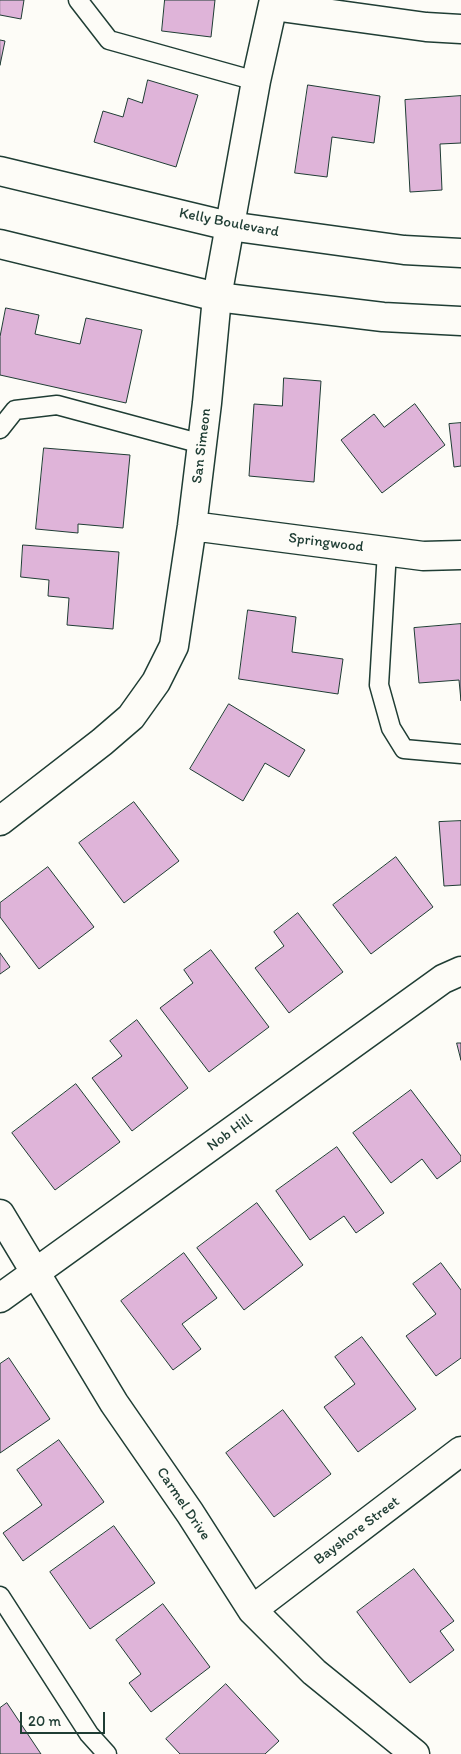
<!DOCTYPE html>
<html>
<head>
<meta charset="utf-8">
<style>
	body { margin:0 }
	#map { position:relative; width:461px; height:1754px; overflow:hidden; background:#fdfcf7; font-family:Itim,sans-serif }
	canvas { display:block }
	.scale { position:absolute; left:20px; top:1712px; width:85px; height:22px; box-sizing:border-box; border:2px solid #1f3d34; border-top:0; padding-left:6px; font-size:15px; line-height:18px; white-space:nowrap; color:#1f3d34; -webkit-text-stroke:4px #fdfcf7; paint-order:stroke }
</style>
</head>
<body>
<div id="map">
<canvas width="461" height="1754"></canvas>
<div class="scale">20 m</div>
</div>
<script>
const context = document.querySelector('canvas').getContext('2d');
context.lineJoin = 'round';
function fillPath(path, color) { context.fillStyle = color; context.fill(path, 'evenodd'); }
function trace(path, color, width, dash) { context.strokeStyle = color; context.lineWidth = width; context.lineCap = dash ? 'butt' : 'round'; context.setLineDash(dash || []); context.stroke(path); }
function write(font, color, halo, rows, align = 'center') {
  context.font = font + ' Itim,sans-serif'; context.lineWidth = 4; context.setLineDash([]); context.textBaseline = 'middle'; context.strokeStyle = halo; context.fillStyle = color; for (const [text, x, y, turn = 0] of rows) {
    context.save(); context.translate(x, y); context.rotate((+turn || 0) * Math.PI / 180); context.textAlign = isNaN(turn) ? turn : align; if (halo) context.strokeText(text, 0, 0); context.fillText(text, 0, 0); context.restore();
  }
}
const building = new Path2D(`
	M0,0H24L21,19L0,15Z
	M165,0H215L211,37L162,31Z
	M0,40L5,41L0,65Z
	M148,80L198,95L176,167L94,142L103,111L123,117L128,98L142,103Z
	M308,85L380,96L374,143L332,137L327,177L295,173Z
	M461,96V143L440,144L442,190L410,192L405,100Z
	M6,308L39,315L35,334L80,344L86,318L142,330L126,403L0,375V337Z
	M284,378L321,381L314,482L249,476L254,404L282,406Z
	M415,404L445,445L382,493L341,440L374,414L384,427Z
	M461,423V466L454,467L449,424Z
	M44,448L130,455L123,528L78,524V533L36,529Z
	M23,545L119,552L113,629L67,625L69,598L48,596L49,580L21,577Z
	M248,610L296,617L292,652L343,659L338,694L239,679Z
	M461,624V701L459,680L419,683L414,628Z
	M229,704L305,750L289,777L265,763L243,801L190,769Z
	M134,802L179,861L124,903L79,843Z
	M461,821V885L444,886L439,822Z
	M396,857L433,907L371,954L333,905Z
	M48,867L94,927L39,969L0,917V903Z
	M298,913L343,972L289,1013L255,968L284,946L274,932Z
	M211,950L269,1027L209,1072L160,1008L193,983L184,970Z
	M0,953L10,967L0,974Z
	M137,1020L188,1088L132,1131L92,1078L122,1056L110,1041Z
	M457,1043H461V1060Z
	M76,1084L120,1142L55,1190L12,1133Z
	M411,1090L461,1156V1161L437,1179L422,1159L391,1183L353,1133Z
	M337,1147L384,1213L356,1233L344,1216L310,1240L276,1191Z
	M257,1203L303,1265L244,1310L197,1248Z
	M184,1253L217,1298L182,1324L201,1349L173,1370L121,1301Z
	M441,1263L461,1290V1358L436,1376L406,1336L436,1314L413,1284Z
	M362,1337L416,1409L358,1452L324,1407L355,1384L335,1357Z
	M9,1358L50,1419L0,1453V1364Z
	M283,1410L331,1474L274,1517L226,1453Z
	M59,1440L104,1502L23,1561L3,1533L42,1505L17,1470Z
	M114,1526L155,1583L90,1629L50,1572Z
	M414,1569L454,1621L440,1631L454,1650L410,1683L357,1612Z
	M163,1604L210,1667L151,1712L129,1683L141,1674L116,1640Z
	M226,1684L279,1741L265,1754H180L166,1739Z
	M7,1703L41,1754H0V1708Z`);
fillPath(building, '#dfb4d9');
trace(building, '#1f3d34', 1);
const service = new Path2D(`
	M78,0L109,40L256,81
	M0,429L15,410L57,405L202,444
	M387,551L379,685L391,728L404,749L461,754
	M0,1596L89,1734L107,1754`);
const minor = new Path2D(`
	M273,6L426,27L461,29
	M192,526L423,556L461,555
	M0,821L102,742L131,717L156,682L174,646L192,526L207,403L217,297L256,81L274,0
	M0,1214L114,1403L190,1513L252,1610L314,1672L415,1754
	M0,1298L443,979L461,971
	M252,1610L461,1451`);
const secondary = new Path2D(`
	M0,171L229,226L404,250L461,253
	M0,244L217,297L383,317L461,321`);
trace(service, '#1f3d34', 21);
trace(minor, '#1f3d34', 31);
trace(secondary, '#1f3d34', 31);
trace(service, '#fdfcf7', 18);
trace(minor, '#fdfcf7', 28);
trace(secondary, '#fdfcf7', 28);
write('15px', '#1f3d34', '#fdfcf7', [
	["Kelly Boulevard",229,223,11],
	["San Simeon",202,446,-83],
	["Springwood",326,543,7],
	["Nob Hill",230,1133,-36],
	["Carmel Drive",183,1504,56],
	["Bayshore Street",357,1531,-37]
]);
</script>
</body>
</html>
